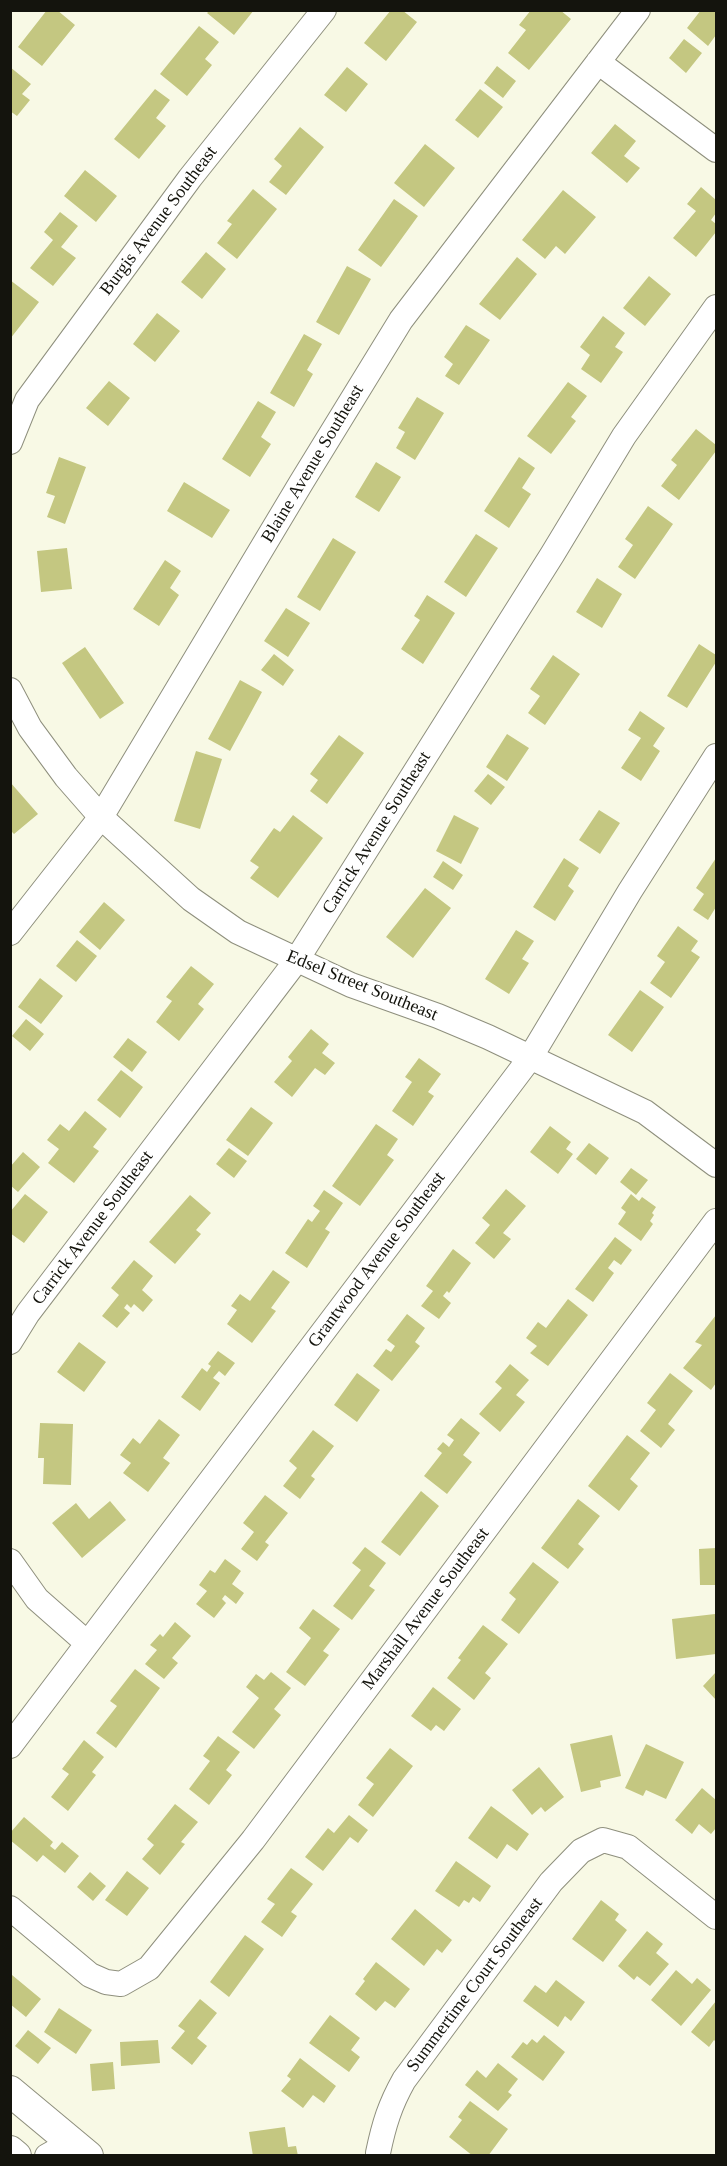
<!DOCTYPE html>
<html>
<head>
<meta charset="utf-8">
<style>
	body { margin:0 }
	#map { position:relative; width:727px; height:2166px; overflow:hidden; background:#f8f9e5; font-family:Georgia,serif }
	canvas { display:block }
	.frame { position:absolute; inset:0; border:12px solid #14140d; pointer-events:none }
</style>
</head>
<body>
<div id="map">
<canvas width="727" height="2166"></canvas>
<div class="frame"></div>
</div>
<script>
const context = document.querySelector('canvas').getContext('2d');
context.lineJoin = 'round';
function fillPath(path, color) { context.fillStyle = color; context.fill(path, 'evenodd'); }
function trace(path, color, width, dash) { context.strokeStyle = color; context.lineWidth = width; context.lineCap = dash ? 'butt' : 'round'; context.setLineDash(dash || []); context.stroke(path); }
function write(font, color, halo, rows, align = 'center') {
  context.font = font + ' Georgia,serif'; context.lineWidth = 6; context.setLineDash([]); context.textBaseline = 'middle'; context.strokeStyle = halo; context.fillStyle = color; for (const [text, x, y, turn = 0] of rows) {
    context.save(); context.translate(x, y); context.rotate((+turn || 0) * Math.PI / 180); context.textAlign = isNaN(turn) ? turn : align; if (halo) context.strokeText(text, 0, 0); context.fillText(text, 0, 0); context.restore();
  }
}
fillPath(new Path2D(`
	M47,10H57L75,25L42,66L18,47Z
	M210,10H254L234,35L207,13Z
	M391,10H402L417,22L386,61L364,43Z
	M531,10H560L571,19L529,70L508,53L526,30L519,25Z
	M701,10H716V35L708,46L687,28Z
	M199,26L219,42L205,59L212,65L187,96L160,74Z
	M684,39L702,53L686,73L669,58Z
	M497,66L516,81L503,98L484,83Z
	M10,67L31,84L22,94L30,100L17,116L10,111Z
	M347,67L368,84L346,112L324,95Z
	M155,89L170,100L156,118L166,126L139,159L114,139Z
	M480,89L503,107L478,138L455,120Z
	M615,124L636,141L624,156L640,168L627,183L591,153Z
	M300,127L324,147L286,195L269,182L282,166L274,159Z
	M425,144L455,168L424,207L394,183Z
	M85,170L117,196L96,222L64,196Z
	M701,187L716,200V213L711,220L716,224V232L696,257L673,238L696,211L687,204Z
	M253,189L277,209L237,259L217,243L232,224L227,221Z
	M563,190L596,217L565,254L556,246L545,259L522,240Z
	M394,199L418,216L381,267L358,250Z
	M60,212L78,226L61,247L76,258L53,286L30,268L53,240L44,232Z
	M206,252L226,269L202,299L181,282Z
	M517,257L537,274L500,320L479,304Z
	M347,266L371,279L339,335L316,322Z
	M649,276L671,294L645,326L623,308Z
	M10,280L39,302L10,339Z
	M157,313L180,331L155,362L133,344Z
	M603,316L625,333L615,347L623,352L601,383L581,369L590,355L580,347Z
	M466,325L490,340L459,385L445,376L453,364L444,357Z
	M304,334L322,344L307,370L313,374L294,407L270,393Z
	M109,381L130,398L108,426L86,408Z
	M568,382L587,396L571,417L576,421L551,454L527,436Z
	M417,397L444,413L415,460L396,448L405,432L398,428Z
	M258,401L276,412L261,437L271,444L250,477L222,459Z
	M696,429L716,445V451L679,500L661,486L677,465L671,460Z
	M59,457L86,467L65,524L47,517L55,496L46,493Z
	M519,457L535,468L522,488L531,494L509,528L484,511Z
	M376,462L401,477L379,512L355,497Z
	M184,482L230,510L212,538L167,511Z
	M648,506L673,524L635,579L618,567L633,545L625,539Z
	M476,534L498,548L466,597L444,582Z
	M333,538L356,552L320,611L297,597Z
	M67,548L72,589L41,592L37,551Z
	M165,560L181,571L170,588L179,595L159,626L133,609Z
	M597,578L622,594L602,628L576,612Z
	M427,595L455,613L423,664L401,649L420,620L414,616Z
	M286,608L310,623L288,657L264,641Z
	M699,644L716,655V662L687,708L667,696Z
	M85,647L124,703L100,719L62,663Z
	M274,654L294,670L283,686L261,670Z
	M553,655L580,674L545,725L528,713L540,696L530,689Z
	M240,680L262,692L230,751L208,739Z
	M640,711L665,728L653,746L660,751L641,781L621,768L641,738L628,730Z
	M507,734L529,748L507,781L486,767Z
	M339,735L364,753L327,804L310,791L318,780L310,774Z
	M196,751L222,759L200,829L174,821Z
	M488,774L505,787L491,805L474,791Z
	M10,782L38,814L14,834L10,830Z
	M599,810L620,823L600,854L579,840Z
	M293,815L323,838L278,898L250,878L259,867L250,861L274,828L280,832Z
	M454,815L479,828L461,864L436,851Z
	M564,858L579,868L568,886L574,891L555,921L533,907Z
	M716,858V907L708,920L693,910L704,894L696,888Z
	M443,861L463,875L453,890L433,877Z
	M425,888L451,908L413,958L386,937Z
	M104,902L125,920L100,950L79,932Z
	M678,926L698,941L691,951L700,957L671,998L650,983L665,962L657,956Z
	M516,930L534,941L522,959L529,963L509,994L485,979Z
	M77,940L97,956L76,982L56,966Z
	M191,966L214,984L198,1004L204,1009L179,1041L156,1022L172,1001L166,997Z
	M40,978L63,996L41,1024L18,1007Z
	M640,990L664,1007L632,1052L608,1035Z
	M26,1019L44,1034L30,1051L12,1036Z
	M311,1029L329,1044L322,1053L335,1063L325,1075L315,1068L292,1097L274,1082L292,1061L288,1057Z
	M128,1038L147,1052L132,1072L113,1057Z
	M419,1058L441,1074L428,1092L434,1096L413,1126L392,1111L412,1082L405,1077Z
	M121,1070L143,1087L120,1118L97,1100Z
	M251,1107L273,1123L248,1156L226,1140Z
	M85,1111L107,1129L93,1147L99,1151L74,1183L48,1163L59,1149L47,1140L60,1124L69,1131Z
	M376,1124L398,1139L387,1155L394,1160L360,1206L332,1186Z
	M550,1126L571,1142L566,1149L573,1154L558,1174L530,1152Z
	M589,1143L609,1158L596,1175L576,1159Z
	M229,1148L247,1161L234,1178L216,1164Z
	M23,1152L40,1167L18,1192L10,1185V1167Z
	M631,1168L648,1180L636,1195L620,1182Z
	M506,1189L526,1206L503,1233L511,1239L494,1259L475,1243L490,1225L482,1218Z
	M324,1190L343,1203L325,1229L330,1232L307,1268L285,1253L308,1219L312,1222L320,1211L313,1206Z
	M25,1194L48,1212L24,1243L10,1233V1212Z
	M631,1194L639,1201L642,1197L656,1207L652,1213L654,1215L650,1221L653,1224L641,1241L618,1224L626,1212L621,1208Z
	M190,1195L211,1213L196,1230L201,1234L175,1264L149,1242Z
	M615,1237L632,1250L621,1265L614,1260L608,1268L614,1273L593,1302L575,1289Z
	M453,1249L471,1263L449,1293L447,1291L443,1296L451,1303L439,1319L421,1306L433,1291L426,1286Z
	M134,1260L153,1276L142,1290L153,1300L143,1312L134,1304L131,1308L127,1304L124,1308L130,1313L117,1328L102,1316L119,1295L111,1288Z
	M273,1270L290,1282L271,1308L276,1311L252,1343L227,1324L237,1310L231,1306L240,1294L250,1301Z
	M568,1299L588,1315L548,1366L530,1353L537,1346L526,1338L538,1322L546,1328Z
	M407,1314L425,1328L415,1342L420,1346L392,1381L373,1366L386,1349L391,1352L395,1346L387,1340Z
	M716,1315V1383L711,1390L683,1368L702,1345L695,1342Z
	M79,1342L106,1362L84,1392L57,1372Z
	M218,1351L235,1363L225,1376L219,1371L213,1378L220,1383L200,1411L181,1397L202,1368L207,1372L211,1366L208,1364Z
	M510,1364L529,1380L516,1395L525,1402L500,1432L479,1414L502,1388L495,1382Z
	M357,1373L380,1390L357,1422L334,1405Z
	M670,1373L693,1391L668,1424L675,1430L661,1448L640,1431L656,1410L647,1403Z
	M461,1418L480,1433L463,1455L472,1462L447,1494L424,1476L442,1453L437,1449L443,1442L449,1447L454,1440L447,1435Z
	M159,1419L180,1435L163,1458L170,1463L148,1492L123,1473L131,1463L120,1455L133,1438L140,1444Z
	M40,1423L73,1424L71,1485L43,1484L44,1458H38Z
	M313,1430L334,1446L311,1476L315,1479L300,1499L283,1486L297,1468L289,1461Z
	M627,1435L650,1453L630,1479L638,1486L619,1511L588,1486Z
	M421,1491L439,1506L400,1556L381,1542Z
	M265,1495L288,1513L265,1542L269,1545L257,1561L241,1549L254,1532L243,1523Z
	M578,1499L600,1516L578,1544L584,1549L568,1569L541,1548Z
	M110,1501L126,1520L82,1558L52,1523L76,1503L89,1519Z
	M365,1547L386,1563L369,1586L375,1590L352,1620L333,1606L361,1570L352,1563Z
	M716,1548V1585H700L699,1549Z
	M225,1559L241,1571L232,1584L244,1593L236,1604L225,1595L222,1599L226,1603L214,1618L196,1604L207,1591L199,1585L210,1570L215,1573Z
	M533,1562L559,1582L519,1634L501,1620L516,1599L509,1593Z
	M313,1609L340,1629L323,1651L329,1655L305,1686L286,1672L311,1638L299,1628Z
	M715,1614L716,1654L676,1659L672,1619Z
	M175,1622L191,1636L172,1658L178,1663L164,1679L145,1664L157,1650L150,1645L160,1634L163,1637Z
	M483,1625L508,1644L485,1673L491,1678L474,1700L447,1678L461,1660L458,1658Z
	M135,1669L160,1688L116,1748L96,1733L117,1706L110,1701Z
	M271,1672L291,1688L274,1709L281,1715L254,1749L232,1732L259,1698L246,1687L256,1674L264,1680Z
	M716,1672V1700L703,1686Z
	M433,1687L461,1709L444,1731L436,1725L431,1731L411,1716Z
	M612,1735L621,1776L600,1781L601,1787L581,1792L570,1744Z
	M218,1736L240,1752L226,1770L232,1775L209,1805L189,1789L210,1761L203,1756Z
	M84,1740L104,1757L92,1772L96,1775L68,1811L51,1797L69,1774L62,1769Z
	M646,1744L684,1762L666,1799L646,1790L643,1796L625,1788Z
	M390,1748L413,1766L373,1817L358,1805L374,1784L366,1778Z
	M539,1767L564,1797L545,1812L541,1807L532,1815L512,1790Z
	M702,1788L716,1800V1828L711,1834L699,1824L692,1834L675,1820Z
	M175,1804L198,1822L181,1842L185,1844L160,1875L142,1859L154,1845L147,1839Z
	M491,1806L529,1834L517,1851L507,1844L497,1859L468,1838Z
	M349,1815L368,1830L358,1843L350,1837L323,1871L305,1857L328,1828L334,1833Z
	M24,1817L53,1842L50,1846L55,1850L62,1842L79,1856L65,1873L43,1855L37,1862L10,1840V1833Z
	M456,1861L491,1886L480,1902L473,1897L469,1903L464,1900L459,1907L435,1891Z
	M291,1868L313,1884L291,1912L297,1916L282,1937L261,1922L275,1904L267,1899Z
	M127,1871L149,1888L127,1916L105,1900Z
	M90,1872L106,1886L93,1901L77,1887Z
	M601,1900L619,1914L615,1920L627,1930L603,1962L572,1939Z
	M415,1909L452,1940L442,1953L437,1949L424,1966L391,1939Z
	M647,1931L663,1944L656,1953L669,1964L650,1986L637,1976L634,1980L618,1966Z
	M245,1935L264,1949L229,1997L210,1982Z
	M376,1962L410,1989L395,2008L385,2001L376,2011L355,1994L365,1981L363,1979Z
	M676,1970L692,1984L697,1978L711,1990L681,2026L651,2000Z
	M12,1975L41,1999L26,2017L10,2004Z
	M556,1980L585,2002L571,2021L565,2016L558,2027L523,2001L535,1985L546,1993Z
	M200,1999L217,2013L197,2038L207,2046L192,2065L171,2048L185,2031L178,2026Z
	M716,2001V2042L714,2040L709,2047L691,2032Z
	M59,2008L92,2030L76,2054L44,2032Z
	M330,2015L360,2038L351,2050L360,2057L349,2072L309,2043Z
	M28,2030L51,2048L38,2064L15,2046Z
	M544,2035L565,2052L543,2081L511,2057L523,2042L527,2045L532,2039L537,2043Z
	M158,2040L160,2063L121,2066L120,2042Z
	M300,2058L336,2086L324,2103L313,2095L303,2108L281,2091L291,2079L287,2076Z
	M113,2062L115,2089L92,2091L90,2064Z
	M498,2063L518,2079L508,2092L512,2095L498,2111L465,2085L477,2070L486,2078Z
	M470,2101L508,2129L488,2156H473L449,2137L462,2120L458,2117Z
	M285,2127L288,2147L296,2146L298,2156H253L249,2132Z`), '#c4c781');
const minor = new Path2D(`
	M598,62L716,150
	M10,442L27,400L190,178L324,10
	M10,690L30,728L66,777L101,817L191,899L238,932L351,985L438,1016L488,1037L645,1112L716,1165
	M10,933L101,817L301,483L401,320L638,10
	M10,1342L28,1313L296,961L552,555L624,436L716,307
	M10,1561L37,1599L87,1643
	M10,1746L530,1058L630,891L716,756
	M10,1908L90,1975L106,1982L121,1984L149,1968L253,1840L716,1221
	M378,2153C384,2124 390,2105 404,2080L551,1882L581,1851L603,1840L628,1847L716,1917
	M47,2156L72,2142`);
const major = new Path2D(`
	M10,2091L88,2156
	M10,2151L16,2156`);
trace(minor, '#8e8f7d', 26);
trace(major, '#8e8f7d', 32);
trace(minor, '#fff', 24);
trace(major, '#fff', 30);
write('18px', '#14140d', '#fff', [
	["Burgis Avenue Southeast",159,221,-53],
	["Blaine Avenue Southeast",313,464,-59],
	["Carrick Avenue Southeast",377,833,-58],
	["Edsel Street Southeast",362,986,22],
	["Carrick Avenue Southeast",93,1228,-53],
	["Grantwood Avenue Southeast",377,1260,-53],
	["Marshall Avenue Southeast",426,1609,-53],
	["Summertime Court Southeast",475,1985,-53]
]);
</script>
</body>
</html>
